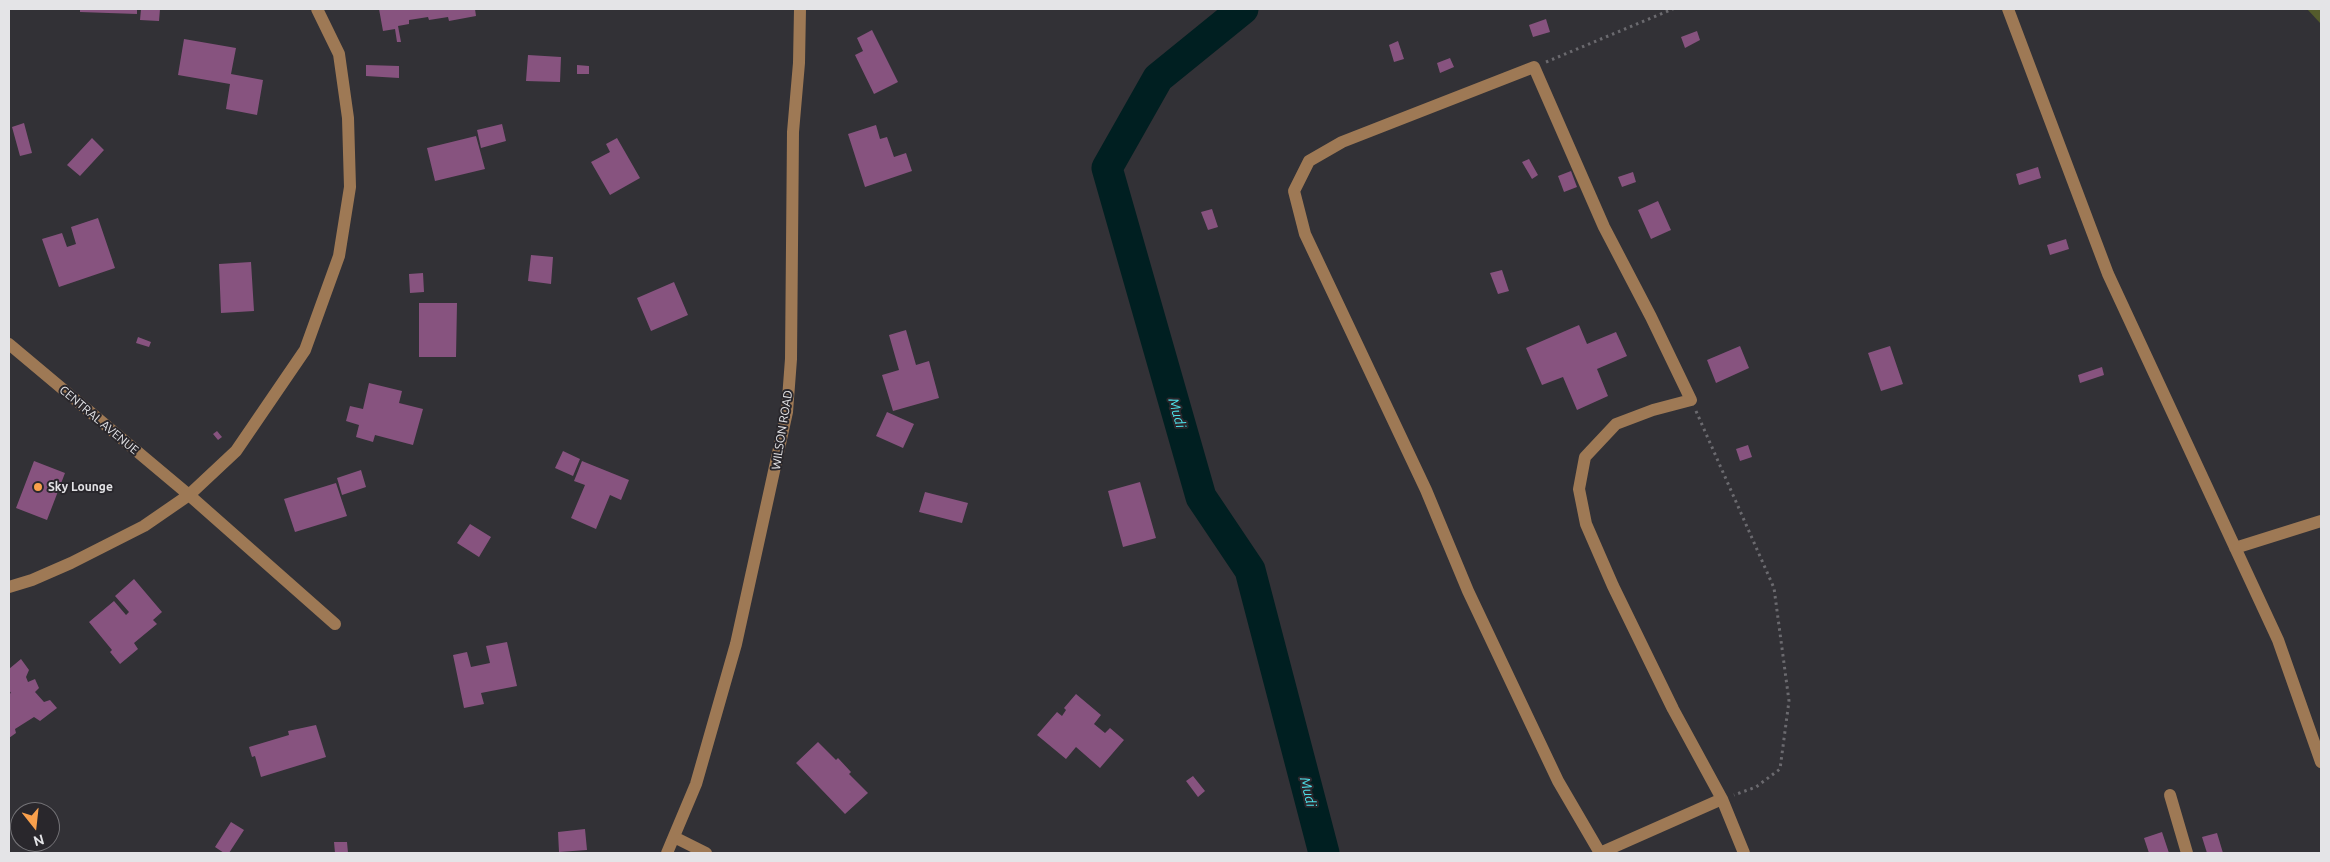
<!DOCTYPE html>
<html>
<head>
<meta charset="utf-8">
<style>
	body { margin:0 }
	#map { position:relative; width:2330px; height:862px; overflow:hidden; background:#323136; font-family:Ubuntu,sans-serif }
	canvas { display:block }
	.frame { position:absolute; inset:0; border:10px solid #e4e4e7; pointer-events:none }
	.north { position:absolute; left:10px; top:802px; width:50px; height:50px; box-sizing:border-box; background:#29272c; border:1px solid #747377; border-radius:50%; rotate:164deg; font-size:14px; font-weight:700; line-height:20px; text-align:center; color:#e4e4e7 }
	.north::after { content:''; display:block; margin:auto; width:18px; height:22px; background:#f9a04c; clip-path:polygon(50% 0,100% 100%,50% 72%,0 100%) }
</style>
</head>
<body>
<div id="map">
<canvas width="2330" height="862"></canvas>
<div class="frame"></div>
<div class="north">N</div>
</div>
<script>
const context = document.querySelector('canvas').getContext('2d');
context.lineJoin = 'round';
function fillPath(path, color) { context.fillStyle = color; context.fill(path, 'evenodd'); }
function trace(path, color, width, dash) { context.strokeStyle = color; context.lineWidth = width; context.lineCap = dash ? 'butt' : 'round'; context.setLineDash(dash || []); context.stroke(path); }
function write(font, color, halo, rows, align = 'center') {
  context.font = font + ' Ubuntu,sans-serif'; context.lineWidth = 4; context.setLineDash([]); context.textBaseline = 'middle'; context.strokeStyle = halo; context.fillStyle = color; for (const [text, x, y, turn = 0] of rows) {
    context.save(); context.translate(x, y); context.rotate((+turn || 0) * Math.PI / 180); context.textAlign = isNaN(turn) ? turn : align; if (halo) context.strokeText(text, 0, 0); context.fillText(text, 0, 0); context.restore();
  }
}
fillPath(new Path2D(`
	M2307,9H2321V24Z`), '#545b2c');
trace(new Path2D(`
	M1243,9L1158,78L1107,168L1201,497L1250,570L1324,853`), '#001f21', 31);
fillPath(new Path2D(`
	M80,9H137V14L80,12Z
	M141,9H160L159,21L140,20Z
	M379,9H475L476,16L449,21L448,17L429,20L428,17L409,20V24L398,26L401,42H397L395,29L383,31Z
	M1546,19L1550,32L1533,37L1529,25Z
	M872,30L898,82L874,94L855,55L863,51L857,38Z
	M1697,31L1700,40L1685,48L1681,37Z
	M184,39L236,48L231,74L263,80L257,115L226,109L230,84L178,75Z
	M1398,41L1404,59L1394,62L1389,45Z
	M528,55L561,57L560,82L526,81Z
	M1450,58L1454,67L1440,73L1437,63Z
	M366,65L399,66V78L366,76Z
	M577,65L589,66V74H577Z
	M24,123L32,153L20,156L12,127Z
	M502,124L506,141L481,148L477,130Z
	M876,125L880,139L887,137L894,157L906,153L912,171L865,187L848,134Z
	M476,136L485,169L435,181L427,148Z
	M92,138L104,150L80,176L67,165Z
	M617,138L640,178L610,195L591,162L610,152L606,144Z
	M1529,159L1538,175L1532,179L1522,162Z
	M2038,167L2041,178L2019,185L2016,174Z
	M1571,171L1577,187L1564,192L1558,176Z
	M1633,172L1636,182L1622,187L1618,177Z
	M1658,201L1671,230L1651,239L1638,210Z
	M1212,209L1218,227L1208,230L1201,212Z
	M98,218L115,268L59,287L42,239L62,233L67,247L76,244L71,227Z
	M2066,239L2069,249L2050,255L2047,245Z
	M531,255L553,257L551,284L528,281Z
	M251,262L254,311L221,313L219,264Z
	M1502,270L1509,291L1498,294L1490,273Z
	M423,273L424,292L410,293L409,274Z
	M674,282L688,315L651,331L637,298Z
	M419,303H457L456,357H419Z
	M1579,325L1587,344L1616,332L1627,356L1597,369L1608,396L1577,410L1563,377L1542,385L1526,348Z
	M906,330L916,365L929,361L939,398L893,411L882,375L899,370L889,335Z
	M138,337L151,342L149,347L136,343Z
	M1740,346L1749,368L1716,383L1707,360Z
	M1890,346L1903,384L1881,391L1868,353Z
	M2102,367L2104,375L2080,383L2078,375Z
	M369,383L402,391L399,403L423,409L413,445L375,435L373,442L356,437L359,425L346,421L350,406L363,409Z
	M887,412L914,424L903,448L876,436Z
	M217,431L222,437L218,440L213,434Z
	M1748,445L1752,457L1740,461L1736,449Z
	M563,451L580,459L573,476L555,468Z
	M34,461L65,473L47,520L16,508Z
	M582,461L629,480L621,500L610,495L596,529L571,518L585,485L574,481Z
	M361,470L366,487L342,495L337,478Z
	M1140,482L1156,538L1123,547L1108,491Z
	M336,483L347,516L295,532L284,499Z
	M925,492L968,503L962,523L919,512Z
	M470,524L491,537L479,557L457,543Z
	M134,579L162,612L153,620L157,624L134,643L138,649L120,664L110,652L112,650L89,622L114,601L126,615L129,612L115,596Z
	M507,642L517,686L481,693L484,704L464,708L453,655L467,652L471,667L490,663L486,646Z
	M21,659L29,670L26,677L28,682L35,679L39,688L35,692L44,702L50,700L57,708L40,721L34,717L15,729L16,733L9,738V694L11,693L9,690V669Z
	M1076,694L1101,715L1094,724L1105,733L1110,728L1124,740L1100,768L1076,747L1066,759L1037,735L1057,712L1062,716L1066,710L1064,708Z
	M316,725L326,757L261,777L255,756L252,757L249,747L289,735L288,731Z
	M818,742L836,760L838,758L851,772L849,774L868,793L845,814L796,763Z
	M1193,776L1205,791L1198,797L1186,781Z
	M231,822L244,830L229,853H224L215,847Z
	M585,829L587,850L559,852L558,832Z
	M2162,832L2169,853H2149L2144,838Z
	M2217,833L2223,853H2207L2202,837Z
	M334,842H347L348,853H335Z`), '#87537f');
trace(new Path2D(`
	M1546,62L1673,9
	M1696,411L1774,588L1789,701L1780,769L1756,787L1734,795`), '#6b6a6f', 3, [2.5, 4]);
trace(new Path2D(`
	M2008,9L2108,274L2278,640L2321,762
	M9,344L189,495L335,624
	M2235,548L2321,521
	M9,587L32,580L71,563L144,526L189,495L236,451L305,350L339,256L350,187L348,118L339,54L317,9
	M2170,795L2187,853
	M674,837L706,853
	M667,853L696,784L736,644L787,412L791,359L793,132L799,63L800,9
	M1600,853L1558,781L1468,591L1426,490L1305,234L1294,191L1309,161L1342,142L1534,67L1604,227L1651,317L1691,400L1653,410L1616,424L1585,457L1579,489L1586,524L1613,586L1673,709L1722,799L1744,853
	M1600,853L1722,799`), '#9e7955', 12);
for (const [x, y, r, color] of [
	[38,487,5,"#f9a04c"]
]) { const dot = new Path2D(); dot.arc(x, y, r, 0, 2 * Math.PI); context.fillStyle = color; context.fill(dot); trace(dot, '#29272c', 2); }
write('12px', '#e4e4e7', '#29272c', [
	["CENTRAL AVENUE",99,420,40],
	["WILSON ROAD",782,430,-81]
]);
write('bold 12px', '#e4e4e7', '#29272c', [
	["Sky Lounge",48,487]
], 'left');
write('italic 14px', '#4ee0e9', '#29272c', [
	["Mudi",1177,413,74],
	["Mudi",1308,792,76]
]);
</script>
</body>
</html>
